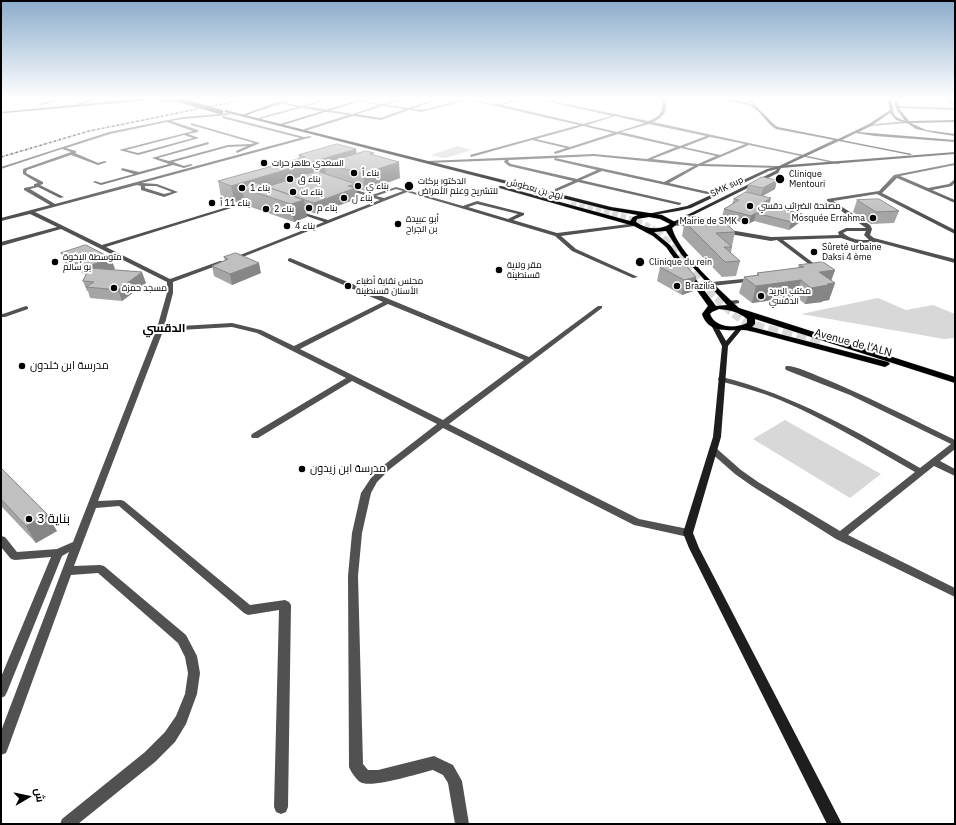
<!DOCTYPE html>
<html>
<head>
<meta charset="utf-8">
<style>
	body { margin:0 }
	#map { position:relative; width:956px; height:825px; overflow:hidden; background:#fff; font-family:"IBM Plex Sans",Cairo,sans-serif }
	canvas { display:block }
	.frame { position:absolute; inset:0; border:2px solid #000; pointer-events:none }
	.north { position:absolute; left:8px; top:777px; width:40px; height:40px; -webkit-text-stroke:3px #fff; paint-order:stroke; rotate:81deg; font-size:11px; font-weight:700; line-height:16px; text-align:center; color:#000 }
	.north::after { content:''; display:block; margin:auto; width:14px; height:18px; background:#000; clip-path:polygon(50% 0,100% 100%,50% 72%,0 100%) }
</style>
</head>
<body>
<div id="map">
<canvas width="956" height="825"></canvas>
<div class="frame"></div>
<div class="north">ش</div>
</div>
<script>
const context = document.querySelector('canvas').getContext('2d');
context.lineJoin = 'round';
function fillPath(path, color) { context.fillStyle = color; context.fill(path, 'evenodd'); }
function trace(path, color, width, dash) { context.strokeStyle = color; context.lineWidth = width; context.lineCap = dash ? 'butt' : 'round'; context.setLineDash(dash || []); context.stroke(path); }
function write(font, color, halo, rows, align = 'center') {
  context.font = font + ' "IBM Plex Sans",Cairo,sans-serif'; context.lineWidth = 4; context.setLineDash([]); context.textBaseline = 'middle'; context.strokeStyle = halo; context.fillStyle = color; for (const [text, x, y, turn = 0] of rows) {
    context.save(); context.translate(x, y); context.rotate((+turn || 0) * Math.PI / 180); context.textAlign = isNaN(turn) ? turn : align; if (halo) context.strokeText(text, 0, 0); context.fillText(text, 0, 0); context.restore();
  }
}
fillPath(new Path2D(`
	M458,146L472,150L445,158L431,155Z
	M878,298L906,310L933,305L955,314V338L944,339L801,314Z
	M785,420L881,474L850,498L753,439Z`), '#d8d8d8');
trace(new Path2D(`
	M571,204C592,209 642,218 656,231`), '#d9d9d9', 5.5, [5.5, 3]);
trace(new Path2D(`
	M655,230C685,256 721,317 758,327`), '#d9d9d9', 8, [8, 3.5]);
trace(new Path2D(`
	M754,326L824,345`), '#d9d9d9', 10, [10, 4.5]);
const primary = new Path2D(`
	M55,99H61L42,105L40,104Z
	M137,99H163L187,102L185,103L150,100L4,113L2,112Z
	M225,110L611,207L662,215L675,222L676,225L672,228C679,253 720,290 739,308L955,377V383L755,319V324L752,327L888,362L890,364L885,367L758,333C753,332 748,330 743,330C727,330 708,333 702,314L708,306L666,247L653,236L634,226L496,187L501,186L630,221L633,217L638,215L609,210L225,112ZM649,217L660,219L670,224C659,231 646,229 636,222L637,219ZM666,231L681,254L727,305L716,306L670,245L654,232ZM719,309C730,310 739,312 747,319V323C735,329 715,328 710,314L712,312Z`);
trace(primary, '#dbdbdb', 1);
fillPath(new Path2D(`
	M293,99H298L285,103L301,106L326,99H331L306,106L353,114L379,105L344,99L383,104L398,99H403L387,105L409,108L434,99H439L413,109C431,112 447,101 465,99C477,98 488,105 499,104C507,103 515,99 524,99L502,105L583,124L612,116L537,99H543L648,121C659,118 666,110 660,99H664C670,110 663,118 653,122L840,163L838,164L749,145L704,164L780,166L782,167L780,168L699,166L669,183L709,192V194H707L602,171L581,180L681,203V204L679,205L578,182L557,191H555V189L573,181L509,166L504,162L505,160L427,163L425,162L427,161L594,154L647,159L676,147L618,134L555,154L554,152L566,148L532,140L471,157L470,155L579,125L469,100L421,112L409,110L381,120L353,116L305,131L304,129L348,115L301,108L260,119L258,118L297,107L281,104L263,110L261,109L277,104V102L281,103ZM383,106L405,109L381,118L357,114ZM615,116L645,123L617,132L587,125ZM649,124L706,136L680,146L621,132ZM583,126L613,133L570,147L536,139ZM710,137L745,144L720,155L684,147ZM681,148L716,156L698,164L652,159ZM594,156L694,166L664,182L555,158ZM555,158L554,160L597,170L577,179L511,164L508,162L509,160Z
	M747,99H751L759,109H757Z
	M945,99H949L955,104V106Z
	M895,106L955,108V110L896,108Z
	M230,113L229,115L183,119L171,121L198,130V132L188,134L199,138L138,155L119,150L193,131L167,122L110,134L66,148L76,151V153H75L98,163L105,161L107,162L98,165L71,155L27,170L26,173L43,182V184L40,185L64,197L60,198L38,187L30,189L55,204L300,138L222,118L223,116L304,137L310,136L312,137L142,183L157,184L178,192L164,197L141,190V186L137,185L35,212L102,245L257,198V200L106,247L170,279L220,261H224V263L173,282V293L164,327L232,323L261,330L294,346L383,302L288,261V259L290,258L529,357L598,306H602V308L449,424L639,519L688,529L692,530L693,533L692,536L688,537L634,525L443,428L390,469L377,482L371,493L362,533L358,576L363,764L368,770H378L434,756L453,765L462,781L469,824H455L448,783L443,775L433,770C420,773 371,789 360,782C356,779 351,772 349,767L348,576L352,533L361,493L371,478L384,465L437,424L352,381L258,438H252L251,436L252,434L346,378L257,333L232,327L163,331L98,501L121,500L124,501L250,605L285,600L289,602L291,605L288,807L286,812L281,814L276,812L274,807L279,610L248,615L244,613L119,506L96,508L74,566L100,565L104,566L186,635L197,656L200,673L197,694L186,724L175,742L155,762L78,824H60L62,819L145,752L165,732L176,716L185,694L188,673L185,657L178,643L98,573L71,575L8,748L6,753L1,755V731L69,552L62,556L7,692L5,696L1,698V677L51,557L15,560L11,559L1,547V536L5,537L17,552L57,549L73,542L157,328L167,293V282L61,229L1,246V242L57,227L30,214L1,221V218L50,205L24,190V188L34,186V184L38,183L23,174V169L71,152L62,149L1,169V167L109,132L183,117ZM184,135L193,138L138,153L126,150ZM145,186H156L172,192L164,194L145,188ZM388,304L524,360L443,420L300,349Z
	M906,121L907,123L870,126L868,125Z
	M191,123L260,143L237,153L236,151L247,146L228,147L173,162L184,166L191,164L193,165L184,168L173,165L101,185L93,182L95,181L101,183L134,174L121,170L122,168L139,172L169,164L152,158L208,142L209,144L158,158L169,161L228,145L251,144L254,143L191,125Z
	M955,163V165L900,176L928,188L949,184L955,179V182L952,186L932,190L955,200V203L897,178L882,193L955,230V234L877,194L833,201L870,225L872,229L870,235L874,238L955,259V263L877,242L856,243L841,238L783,240L812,262L813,263L810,265L777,240L771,241L724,233L721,231L724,229L771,237L839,235L838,232L846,228H866L827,201V199L879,191L894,175ZM847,231H866L864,235L869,240C860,240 851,240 843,233Z
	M347,187L372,195L396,187L463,206L477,201L524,213V215L513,220L557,233L637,223L638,224L635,226L561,236L576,249L638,277L633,278L572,251L555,236L407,192L235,260L230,259L324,222L295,212V210L328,220L380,200L345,189V188ZM396,189L403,191L384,198L376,196ZM477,204L518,214L508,219L468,207Z
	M673,222L693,223L696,225L693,227L671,225L670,224Z
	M753,278L755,279V281L712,286L709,284L712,282Z
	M737,300L739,301V303L728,305L725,303L728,301Z
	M26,306L28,307V309L5,317H1V313L3,314Z
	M786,366C794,365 811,373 818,376C865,395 910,418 955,440V449L940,461L955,469V476L934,466L848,535L955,588V597L836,539L752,486L735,474L710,452L709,450L710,448H716L741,470L758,482L840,531L915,472C871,447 827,420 780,400C760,392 740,386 719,381L718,379L719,377H722C794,395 856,431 920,468L951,444L850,395L786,370L785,368Z`), '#515151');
fillPath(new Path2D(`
	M92,99H97L79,105L76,104Z
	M285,99H290L245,116L242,115Z
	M362,99H367L283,125L280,124Z
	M717,99C732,99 751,100 762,112C768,117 771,123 778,127L838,139L869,124L890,110L887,99H891L894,115L898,118L905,121L897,110L893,99H897L900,110L909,121L955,120V122L911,123L926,130L955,134V136L935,133L916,129L907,123L896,120L890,113L871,126L859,132L955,140V142L875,136L856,133L842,140L912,154L910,155L839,141L787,165L955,152V154L781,168L778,173L675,224L671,223L775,171L777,169L769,171L691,208L678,211L647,216V214L687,206L767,169L779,166L834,140L776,129C766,123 762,112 752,107C741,101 728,103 717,99Z
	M714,323L717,325L726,341L737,328L739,327L742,329L728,346L721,437L693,533L699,548L842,824H827L689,548L683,533L713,437L722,346L711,325Z`), '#1e1e1e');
fillPath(primary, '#000');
trace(new Path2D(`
	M1,157L89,131L247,99`), '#000', 1.5, [2.5, 1, 0.5, 1]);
const primaryBridge = new Path2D(`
	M176,99L221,112`);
trace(primaryBridge, '#dbdbdb', 5, []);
trace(primaryBridge, '#000', 4.5);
fillPath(new Path2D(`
	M357,153L374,155L400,178L365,191L356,188L357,194L356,195V199L316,214L305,210L307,217L294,222L245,205L244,199L235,202L221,197L218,181L299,158V155Z
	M777,180L775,189L762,196L769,206L802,214L800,222L789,230L754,221L748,224L722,217L724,209L732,204L734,199L746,192L748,185Z
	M857,200L899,211L894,223L871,224L853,212Z
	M686,215L735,232L732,246H731L732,247L731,253L740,261L736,276L722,277L682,236Z
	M61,253L115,269L111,270L146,283L122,301L90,298L88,291H87L83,281L86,275L65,263Z
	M224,257L261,273L232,285L214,276L212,266L225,261Z
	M799,265L835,270L831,280L835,283L829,300L823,301L822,302L805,304L796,297L752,303L739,293L744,277L757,275V273L798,268Z
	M660,267L696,277L693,291L682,295L657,281Z
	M1,468L57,531L36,543L1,506Z`), '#a5a5a5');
fillPath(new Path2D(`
	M356,149L358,163H325L326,173L275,189L241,188L244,199L235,202L231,186Z
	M399,162L400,178L365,191L363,174Z
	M777,180L775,189L761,197L763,188Z
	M356,184L357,194L356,195V199L316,214L314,203L348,186Z
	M771,198L769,206L761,204Z
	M304,200L307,217L294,222L291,204Z
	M756,213L754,221L748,224L751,216Z
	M802,214L800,222L789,230L791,222Z
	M111,258L115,269L89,277L86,267Z
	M259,263L261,273L232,285L230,274Z
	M835,270L830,284L835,283L829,300L823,301L822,302L805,304L811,288L819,272Z
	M142,272L146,283L122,301L118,290Z
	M696,277L693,291L682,295L684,280Z
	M801,280L796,297L752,303L756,286Z
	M47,514L57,531L36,543L26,526Z`), '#868686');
const building = new Path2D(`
	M337,144L356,149L231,186L218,181L305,157L299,155Z
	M366,151L374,153L370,154L399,162L363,174L325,163Z
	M317,171L356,184L348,186L355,188L314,203L267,187Z
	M762,177L777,180L763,188L748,185Z
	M257,183L304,200L291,204L241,188Z
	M746,192L771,198L761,204L802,214L791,222L756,213L751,216L724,209L739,200L734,199Z
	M879,199L899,211L876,212L857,200Z
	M686,215L715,221L723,220L735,232L716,233L732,247H724L740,261L725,262L685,222Z
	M86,245L111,258L86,267L61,253Z
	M236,253L259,263L230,274L212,266L228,259L224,257Z
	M682,261L696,277L684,280L660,267Z
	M823,262L835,270L819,272L835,283L827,284L828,285L811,288L801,280L756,286L744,277L759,275L757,273L804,267L799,265Z
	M90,268L142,272L118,290L86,287L94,282L83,281Z
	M1,468L47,514L26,526L1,499Z`);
fillPath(building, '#c0c0c0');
trace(building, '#868686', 1);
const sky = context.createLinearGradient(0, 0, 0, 214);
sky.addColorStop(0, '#8baccb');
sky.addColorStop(0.46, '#fff');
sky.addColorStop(1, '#ffffff00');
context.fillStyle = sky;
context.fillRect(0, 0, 956, 214);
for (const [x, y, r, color] of [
	[264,163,4,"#000"],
	[354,173,4,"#000"],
	[290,179,4,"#000"],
	[780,179,5,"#000"],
	[358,186,4,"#000"],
	[409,186,5,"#000"],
	[242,188,4,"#000"],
	[293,192,4,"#000"],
	[344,198,4,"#000"],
	[212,203,4,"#000"],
	[750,206,4,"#000"],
	[309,208,4,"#000"],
	[266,209,4,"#000"],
	[873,218,4,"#000"],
	[745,221,4,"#000"],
	[398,224,4,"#000"],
	[287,226,4,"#000"],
	[814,252,4,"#000"],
	[55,262,4,"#000"],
	[640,262,5,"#000"],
	[499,270,4,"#000"],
	[348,286,4,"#000"],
	[677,286,4,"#000"],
	[114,288,4,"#000"],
	[761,296,4,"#000"],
	[22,366,4,"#000"],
	[302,469,4,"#000"],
	[29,519,4,"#000"]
]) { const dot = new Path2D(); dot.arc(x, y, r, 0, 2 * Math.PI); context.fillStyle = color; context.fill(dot); trace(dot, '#fff', 1.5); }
write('9px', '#000', '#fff', [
	["السعدي طاهر حرات",272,163],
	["بناء أ",362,173],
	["Clinique",789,174],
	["Mentouri",789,184],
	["بناء ق",298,179],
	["الدكتور بركات",418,181],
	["للتشريح وعلم الأمراض",418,191],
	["بناء ي",366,186],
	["بناء 1",250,188],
	["بناء ك",301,192],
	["بناء ل",352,198],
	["بناء 11 أ",220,203],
	["مصلحة الضرائب دقسي",758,206],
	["بناء م",317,208],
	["بناء 2",274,209],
	["Mosquée Errahma",865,218,"right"],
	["أبو عبيدة",406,219],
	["بن الجراح",406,229],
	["Mairie de SMK",737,221,"right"],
	["بناء 4",295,226],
	["Sûreté urbaine",822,247],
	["Daksi 4 ème",822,257],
	["متوسطة الإخوة",63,257],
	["بو سالم",63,267],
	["Clinique du rein",649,262],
	["مقر ولاية",507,265],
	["قسنطينة",507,275],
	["مجلس نقابة أطباء",356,281],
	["الأسنان قسنطينة",356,291],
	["Brazilia",685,286],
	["مسجد حمزة",122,288],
	["مكتب البريد",769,291],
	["الدقسي",769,301]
], 'left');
write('9px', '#000', '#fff', [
	["SMK sup",727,187,-26],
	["نهج بن بعطوش",535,189,15]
]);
write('11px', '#000', '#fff', [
	["Avenue de l'ALN",853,343,15]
]);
write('11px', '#000', '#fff', [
	["مدرسة ابن خلدون",30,366],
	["مدرسة ابن زيدون",310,469]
], 'left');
write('bold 12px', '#000', '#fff', [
	["الدقسي",164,329]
]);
write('13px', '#000', '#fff', [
	["بناية 3",37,519]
], 'left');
</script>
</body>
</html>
